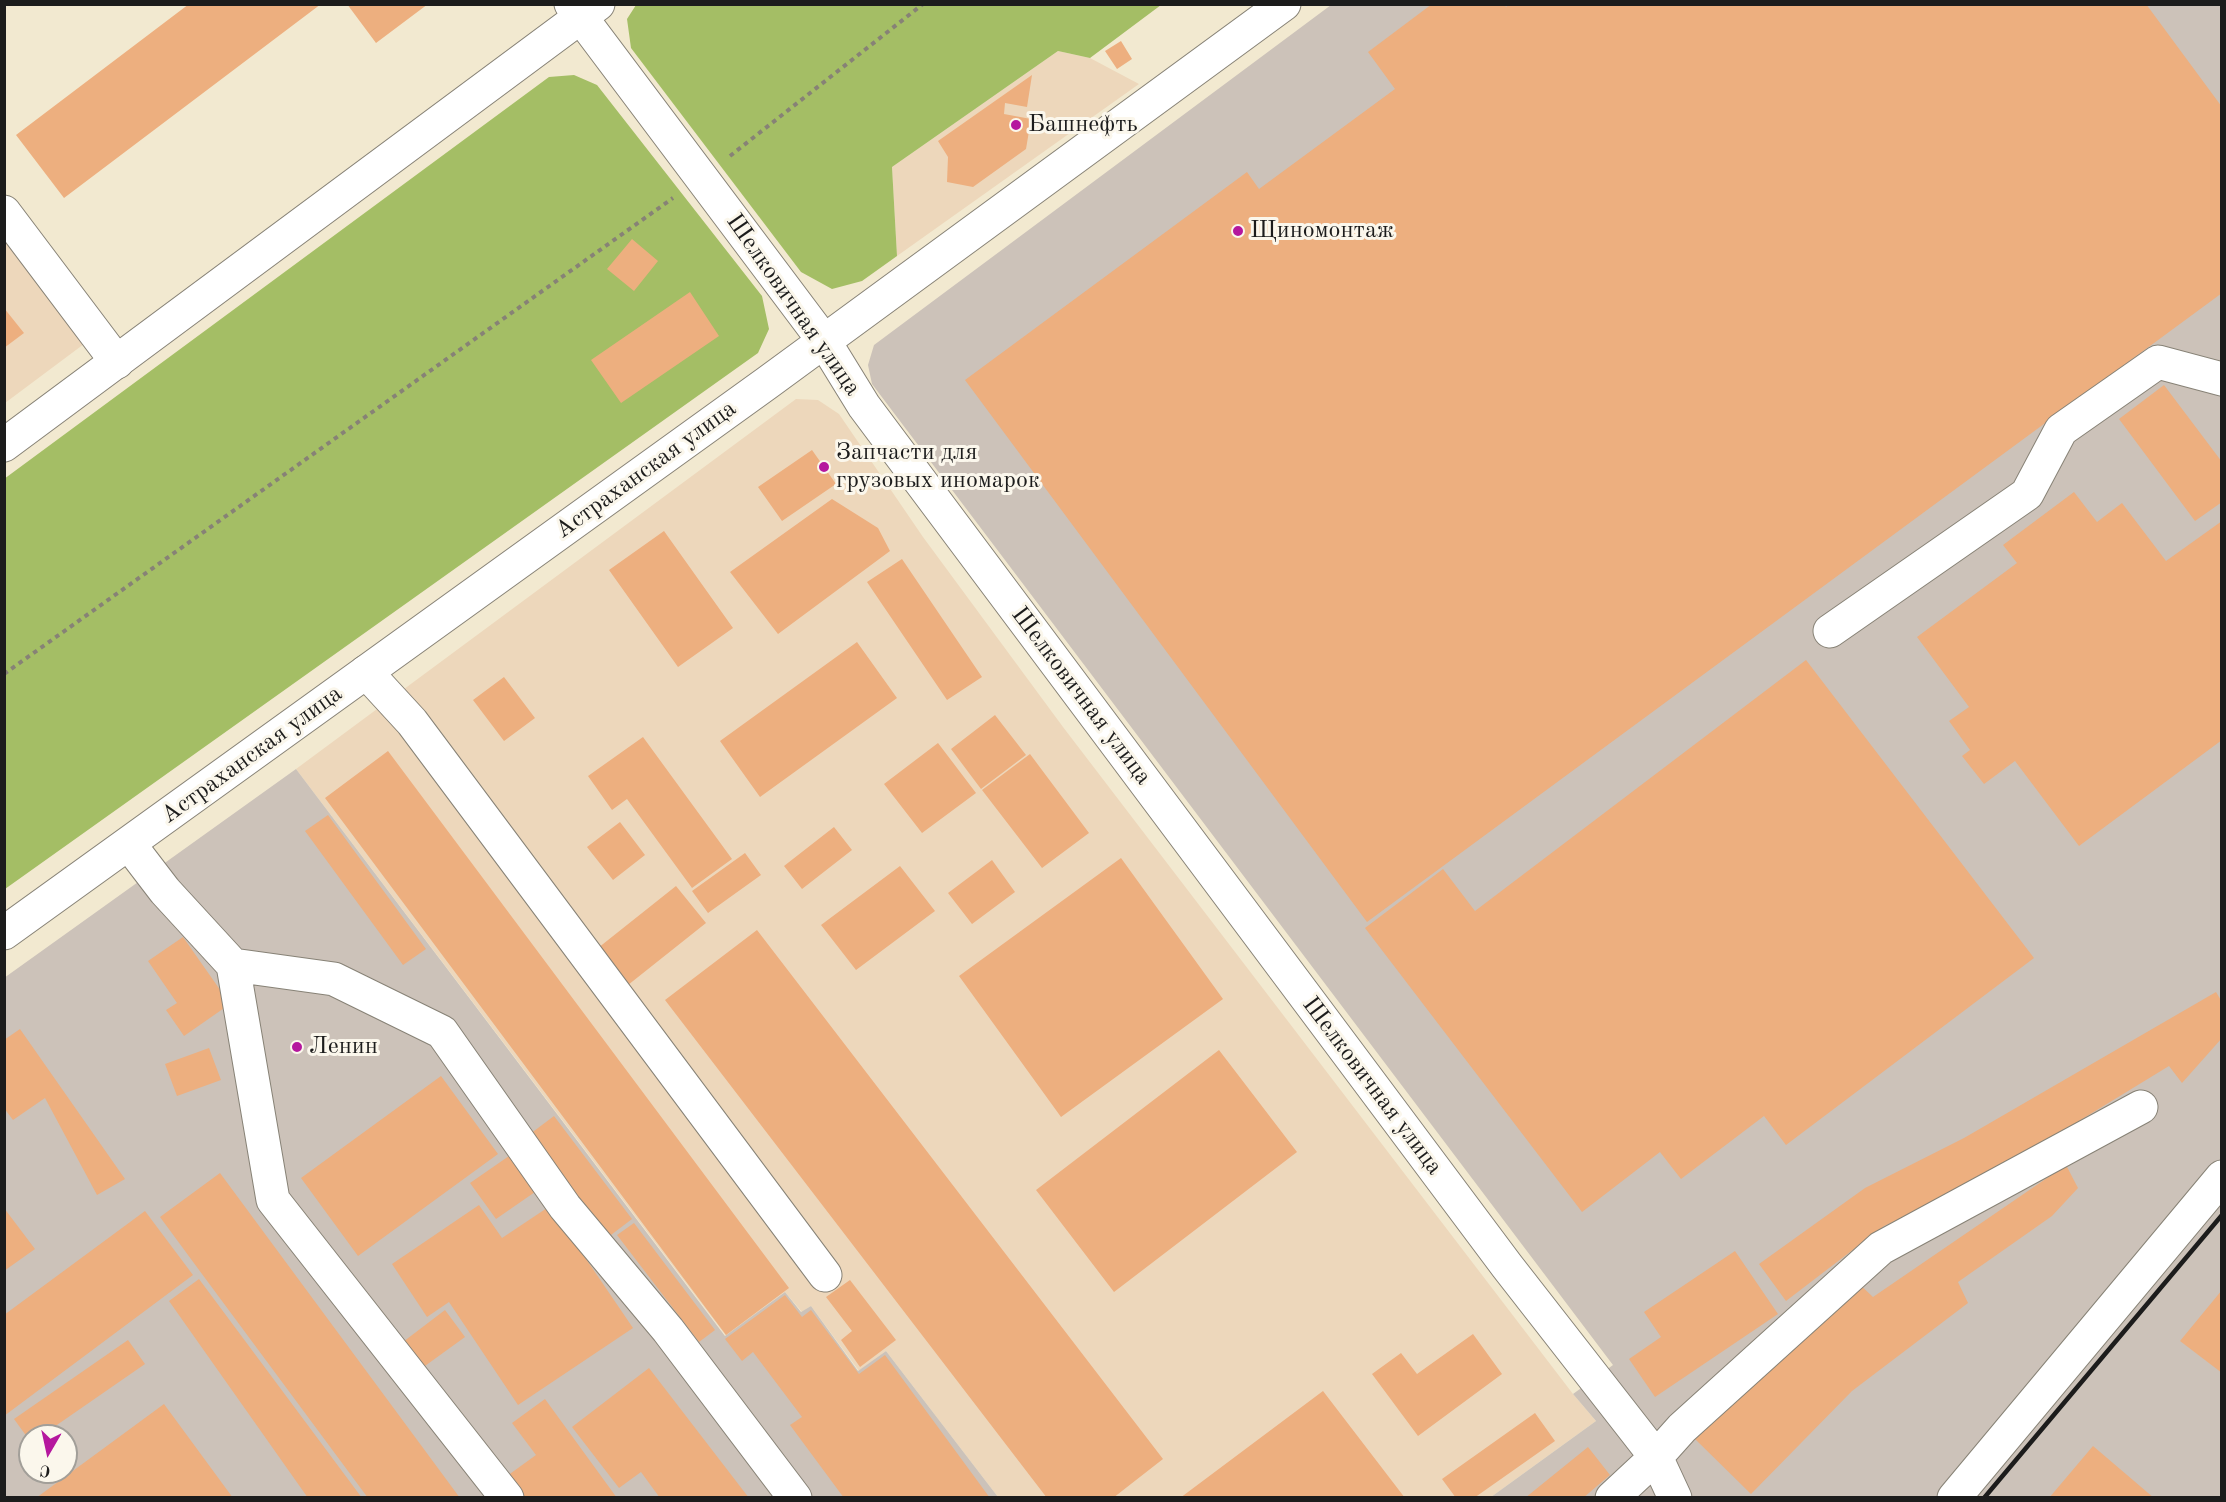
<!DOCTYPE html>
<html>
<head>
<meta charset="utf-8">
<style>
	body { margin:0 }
	#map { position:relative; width:2226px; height:1502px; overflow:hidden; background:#f2e9d0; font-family:"Old Standard TT",serif }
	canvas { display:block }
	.frame { position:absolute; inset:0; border:6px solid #1c1c1c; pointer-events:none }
	.north { position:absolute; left:18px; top:1424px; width:60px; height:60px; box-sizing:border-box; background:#fbf7ec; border:2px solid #a29f99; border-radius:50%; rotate:189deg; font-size:16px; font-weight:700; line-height:24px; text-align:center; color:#1c1c1c }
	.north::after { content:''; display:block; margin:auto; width:21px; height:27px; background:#b5179e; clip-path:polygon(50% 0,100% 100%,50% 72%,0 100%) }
</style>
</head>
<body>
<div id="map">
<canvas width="2226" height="1502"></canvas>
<div class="frame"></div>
<div class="north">С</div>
</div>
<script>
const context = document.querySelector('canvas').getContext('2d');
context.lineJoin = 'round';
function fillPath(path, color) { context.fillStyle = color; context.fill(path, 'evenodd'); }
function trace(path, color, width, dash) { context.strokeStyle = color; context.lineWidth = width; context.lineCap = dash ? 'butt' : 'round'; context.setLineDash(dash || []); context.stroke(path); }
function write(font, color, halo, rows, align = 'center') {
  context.font = font + ' "Old Standard TT",serif'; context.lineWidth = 6; context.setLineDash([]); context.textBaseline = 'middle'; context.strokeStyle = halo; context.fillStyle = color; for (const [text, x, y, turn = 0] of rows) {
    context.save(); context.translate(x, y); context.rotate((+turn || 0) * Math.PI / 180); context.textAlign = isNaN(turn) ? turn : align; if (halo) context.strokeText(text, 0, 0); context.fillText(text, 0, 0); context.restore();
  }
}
fillPath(new Path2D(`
	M1058,51L1090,58L1139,84L897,256L892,167Z
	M4,235L84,344L5,403H4Z
	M796,399L818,400L839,414L923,537L1063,727L1573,1394L1596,1421L1491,1497H998L886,1351L859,1371L811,1306L802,1312L785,1292L726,1336L296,769Z`), '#edd7bb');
fillPath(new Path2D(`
	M1331,5H2221V1497H1491L1596,1421L1573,1394L1613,1365L872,384L868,365L874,345Z
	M296,769L725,1336L785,1292L801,1312L811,1306L858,1371L886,1351L998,1497H5L4,978ZM30,1436H66V1472H30Z`), '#ccc2b9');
fillPath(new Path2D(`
	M636,5V4L1161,5L1090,58L1058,51L892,167L897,256L862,281L832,289L801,272L631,48L627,19Z
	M574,75L597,85L762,296L769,329L758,353L5,889L4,479L549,77Z`), '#a4be65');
fillPath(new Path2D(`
	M189,4H321L64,198L16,135Z
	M347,4H428L376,43Z
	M1432,4H1504L1506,7L1509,4H2146L2222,107V293L1367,922L965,380L1247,172L1259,189L1395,89L1368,52Z
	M1121,41L1132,59L1117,69L1105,51Z
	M1032,75L1027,107L1005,103L1004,114L1031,119L1026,149L973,187L947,182L948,157L938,141Z
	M632,239L658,261L634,291L607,269Z
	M690,292L719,336L621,403L591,360Z
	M4,308L24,333L4,348Z
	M2164,385L2222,462V502L2195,521L2119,419Z
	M812,450L836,484L782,521L758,487Z
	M2074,492L2097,522L2122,503L2166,561L2222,521V740L2079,846L2015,761L1984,784L1962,756L1970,750L1949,721L1969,707L1917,637L2017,563L2003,545Z
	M832,499L878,528L890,551L778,634L730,572Z
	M664,531L733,628L678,667L609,570Z
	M902,559L982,677L947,700L867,582Z
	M857,642L897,698L760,797L720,741Z
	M1806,660L2034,958L1786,1145L1764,1116L1681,1179L1660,1152L1582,1212L1365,928L1443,869L1475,911Z
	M504,677L535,718L504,741L473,700Z
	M995,715L1026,755L981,789L951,749Z
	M643,737L732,859L692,888L627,799L612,810L588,776Z
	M938,743L976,793L922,833L884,784Z
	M388,751L789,1288L726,1335L325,798Z
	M1030,754L1089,833L1042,868L982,790Z
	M328,815L426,949L403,965L305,831Z
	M620,822L645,855L613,880L587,847Z
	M834,827L852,850L802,889L784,866Z
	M745,853L761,875L708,913L692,891Z
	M1121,858L1223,999L1061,1117L959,976Z
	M992,860L1015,892L972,924L948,893Z
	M900,866L935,911L856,970L821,925Z
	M676,886L706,923L628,985L598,948Z
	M757,930L1163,1459L1113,1498H1047L665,1000Z
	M183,937L230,1004L184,1036L166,1010L177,1003L148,961Z
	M2216,992L2222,1002V1038L2182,1083L2169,1066L1979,1182L1884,1226L1786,1301L1759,1264L1865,1188L1964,1138Z
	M20,1029L125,1179L97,1195L45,1098L13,1120L4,1108V1040Z
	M209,1048L221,1080L177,1096L165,1064Z
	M1219,1050L1297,1152L1114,1292L1036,1190Z
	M441,1076L498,1154L358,1256L301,1178Z
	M554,1116L632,1219L607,1238L530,1134Z
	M509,1156L535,1192L496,1219L470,1183Z
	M2066,1165L2078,1188L2052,1216L1958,1282L1968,1303L1852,1391L1751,1494L1695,1439L1857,1282L1873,1297Z
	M220,1173L460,1498H368L202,1274L160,1217Z
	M479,1205L502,1238L550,1206L633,1328L518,1405L449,1302L427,1317L392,1264Z
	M4,1208L35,1249L4,1271Z
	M145,1211L193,1275L4,1416V1315Z
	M634,1223L715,1330L699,1342L617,1235Z
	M1735,1251L1778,1314L1655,1397L1629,1359L1661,1337L1644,1312Z
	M199,1279L362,1498H308L169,1301Z
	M850,1280L896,1340L860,1367L841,1340L852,1331L826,1297Z
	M2222,1290V1373L2180,1341Z
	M785,1295L802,1317L811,1310L859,1374L885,1355L990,1498H844L790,1425L802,1417L753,1352L742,1361L725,1339Z
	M445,1310L465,1337L418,1371L399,1345Z
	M1473,1334L1502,1374L1418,1436L1372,1374L1401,1353L1417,1374Z
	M128,1340L145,1364L41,1436H30V1441L14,1419Z
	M649,1368L749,1498H660L641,1472L619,1488L572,1427Z
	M1323,1391L1405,1498H1180Z
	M545,1399L617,1498H522L507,1476L536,1455L512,1423Z
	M164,1404L233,1498H36Z
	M1535,1413L1555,1441L1474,1498H1456L1442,1479Z
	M2093,1446L2154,1498H2049Z
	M1588,1447L1610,1475L1583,1498H1525Z`), '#edaf7f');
const minor = new Path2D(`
	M571,4L824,341L864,406L1507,1266L1656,1457L1675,1498
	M4,212L117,362
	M1830,631L2027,494L2061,430L2158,362L2222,379
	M366,672L412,722L825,1275
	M129,844L165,891L233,965L334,979L442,1032L565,1207L668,1330L795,1498
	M233,965L273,1200L507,1498
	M1612,1498L1656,1457L1682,1428L1881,1248L2141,1107
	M1954,1498L2222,1177`);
const major = new Path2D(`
	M4,445L598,4
	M4,933L767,383L1284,4`);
trace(minor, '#878276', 35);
trace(major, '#878276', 35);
trace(new Path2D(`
	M730,156L923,4
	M4,674L673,198`), '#878276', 4, [4.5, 4.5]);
trace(minor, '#fff', 33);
trace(major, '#fff', 33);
trace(new Path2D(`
	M1984,1498L2222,1215`), '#1c1c1c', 4.5);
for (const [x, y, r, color] of [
	[1016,125,6,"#b5179e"],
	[1238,231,6,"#b5179e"],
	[824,467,6,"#b5179e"],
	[297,1047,6,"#b5179e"]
]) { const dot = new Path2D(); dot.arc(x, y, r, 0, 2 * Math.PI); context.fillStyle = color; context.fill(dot); trace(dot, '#fbf7ec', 2); }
write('24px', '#1c1c1c', '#fbf7ec', [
	["Башнефть",1028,125],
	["Щиномонтаж",1250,231],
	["Запчасти для",836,453],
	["грузовых иномарок",836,481],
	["Ленин",309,1047]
], 'left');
write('24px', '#1c1c1c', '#fbf7ec', [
	["Шелковичная улица",793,305,55],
	["Астраханская улица",646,470,-36],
	["Шелковичная улица",1081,696,53],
	["Астраханская улица",252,755,-36],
	["Шелковичная улица",1372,1086,53]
]);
</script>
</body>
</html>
